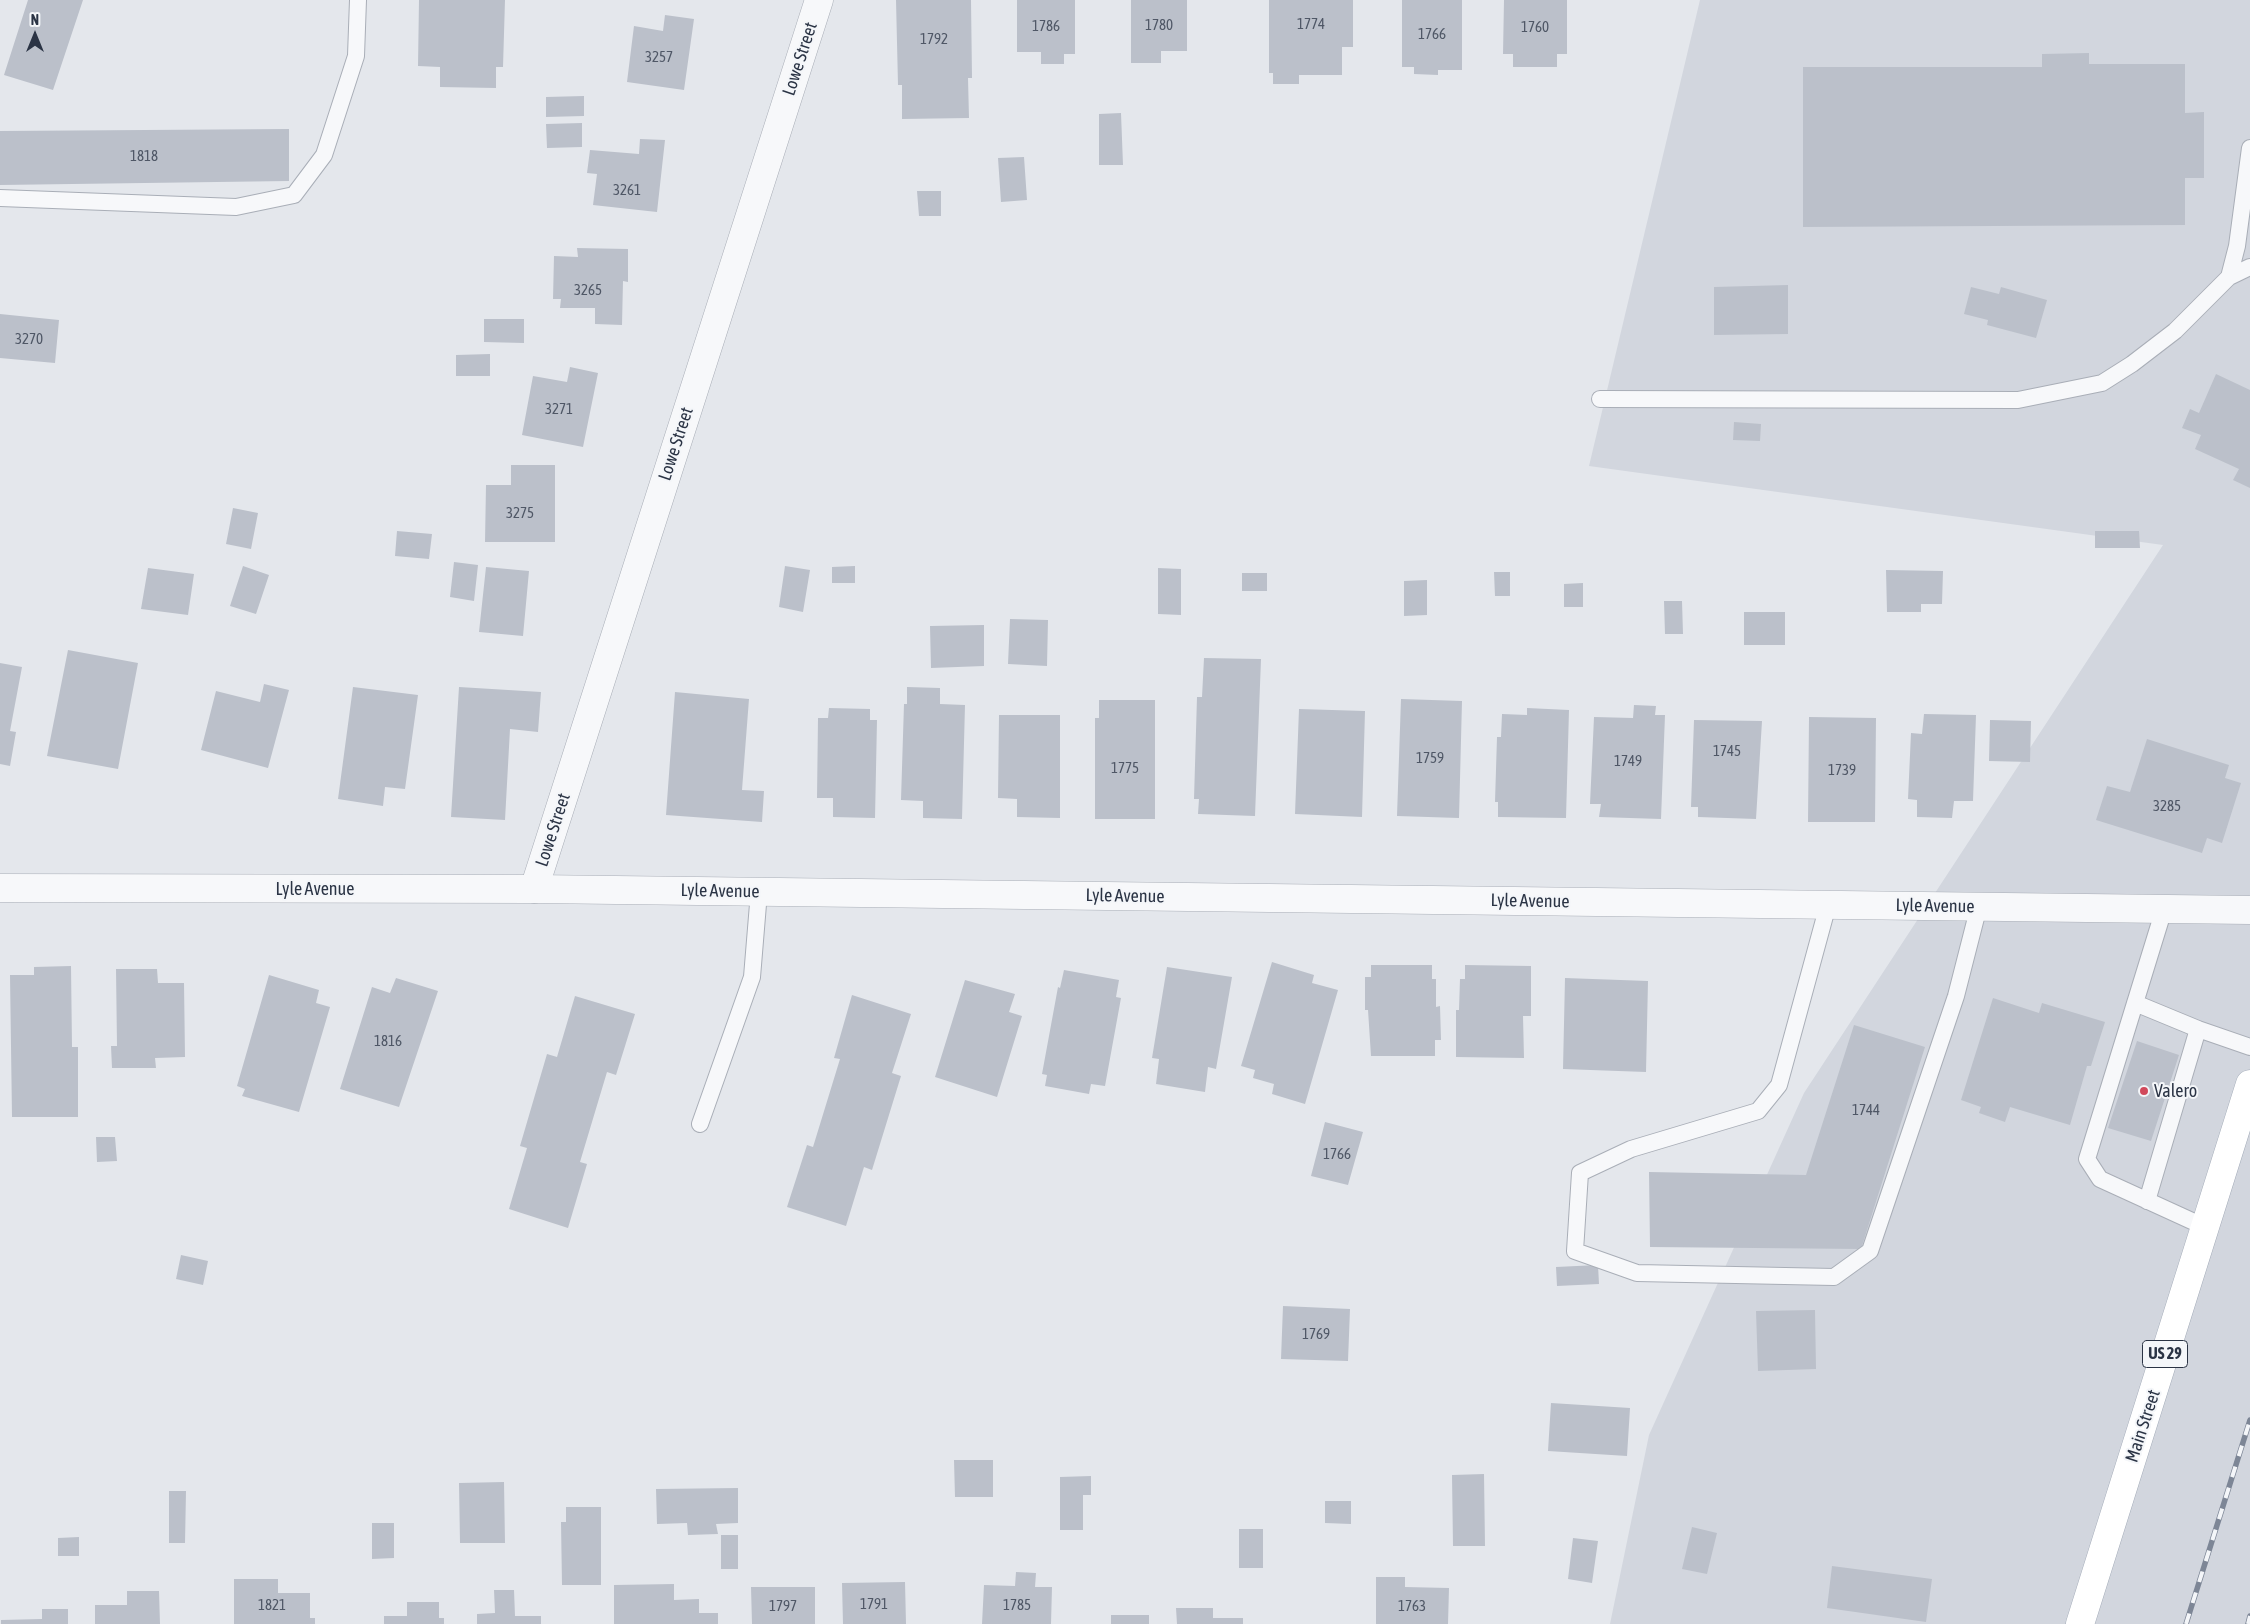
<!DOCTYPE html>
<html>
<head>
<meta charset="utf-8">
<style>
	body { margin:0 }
	#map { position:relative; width:2250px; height:1624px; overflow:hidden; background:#e4e7ec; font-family:"Asap Condensed",sans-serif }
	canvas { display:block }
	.north { position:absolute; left:10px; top:10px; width:50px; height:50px; -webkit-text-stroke:4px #f4f6f9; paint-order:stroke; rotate:0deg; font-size:14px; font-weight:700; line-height:20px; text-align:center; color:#2b3445 }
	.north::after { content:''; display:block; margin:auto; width:18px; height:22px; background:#2b3445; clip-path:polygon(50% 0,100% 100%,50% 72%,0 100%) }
</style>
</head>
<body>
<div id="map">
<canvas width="2250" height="1624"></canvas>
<div class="north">N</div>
</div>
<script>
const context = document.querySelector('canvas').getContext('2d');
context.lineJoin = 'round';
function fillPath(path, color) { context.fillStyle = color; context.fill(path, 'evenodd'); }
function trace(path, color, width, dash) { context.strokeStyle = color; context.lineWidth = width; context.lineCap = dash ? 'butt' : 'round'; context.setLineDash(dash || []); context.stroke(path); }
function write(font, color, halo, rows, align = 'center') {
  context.font = font + ' "Asap Condensed",sans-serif'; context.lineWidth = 4; context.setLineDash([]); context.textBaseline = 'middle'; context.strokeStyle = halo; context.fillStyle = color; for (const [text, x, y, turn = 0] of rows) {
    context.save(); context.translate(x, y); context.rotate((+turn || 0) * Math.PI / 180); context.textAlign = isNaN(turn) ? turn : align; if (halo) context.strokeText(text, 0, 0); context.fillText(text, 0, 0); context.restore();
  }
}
fillPath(new Path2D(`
	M1700,0H2250V1624H1610L1649,1435L1804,1093L2163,545L1589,466Z`), '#d2d6de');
fillPath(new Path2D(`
	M28,0H83L53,90L4,75Z
	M419,0H505L503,67H496V88L440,87V67L418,66Z
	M896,0H971L972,78H968L969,118L902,119V85H898Z
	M1017,0H1075V54H1064V64H1041V52H1017Z
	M1131,0H1187V51H1161V63H1131Z
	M1269,0H1353V47H1342V75H1299V84H1273V73H1269Z
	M1402,0H1462V70H1438V75L1414,74V67H1402Z
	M1504,0H1567V54H1557V67H1513V54H1503Z
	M665,15L694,19L684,90L627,82L634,26L663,31Z
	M2089,53V64H2185V113L2204,112V178H2185V225L1803,227V67H2042V54Z
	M584,96V116L546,117V97Z
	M1121,113L1123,165H1099V114Z
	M582,123V147L547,148L546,124Z
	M289,129V181L0,185V131Z
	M640,139L665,140L657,212L593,205L597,174L587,173L590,150L639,154Z
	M1024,157L1027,200L1001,202L998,158Z
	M917,191H941V216H919Z
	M577,248L628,249V282L623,281L622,325L595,324V308H560L561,299H553L554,256L578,257Z
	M1788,285V334L1714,335V287Z
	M1971,287L1999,294L2001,287L2047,300L2036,338L1987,325L1988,320L1964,314Z
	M0,314L59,320L55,363L0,358Z
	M484,319H524V343L484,342Z
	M490,354V376H456V355Z
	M570,367L598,373L583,447L522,435L533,376L567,382Z
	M2216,374L2250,390V488L2233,480L2239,469L2195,449L2201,435L2182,428L2190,409L2199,413Z
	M1734,422L1761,424L1760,441L1733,440Z
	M511,465H555V542H485L486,485H511Z
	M233,508L258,513L251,549L226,544Z
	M397,531L432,534L429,559L395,556Z
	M2095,531H2139L2140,548H2095Z
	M454,562L478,565L474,601L450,597Z
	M243,566L269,575L256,614L230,606Z
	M785,566L810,570L803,612L779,607Z
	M855,566V583H832V567Z
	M486,567L529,571L523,636L479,632Z
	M148,568L194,574L188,615L141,609Z
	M1158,568L1181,569V615L1158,614Z
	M1886,570L1943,571L1942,604H1921V612H1887Z
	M1494,572H1510V596H1495Z
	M1242,573H1267V591H1242Z
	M1427,580V615L1404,616V581Z
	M1583,583V607H1564V584Z
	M1664,601H1682L1683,634H1665Z
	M1744,612H1785V645H1744Z
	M1010,619L1048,620L1047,666L1008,664Z
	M984,625V666L931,668L930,626Z
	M68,650L138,663L118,769L47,756Z
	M1204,658L1261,659L1255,816L1198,814L1199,799H1194L1197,697H1202Z
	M0,663L22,667L10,731L16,732L10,766L0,764Z
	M264,684L289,690L268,768L201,750L216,691L260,702Z
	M353,687L418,695L405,789L385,787L383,806L338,799Z
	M459,687L541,692L538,732L510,729L505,820L451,817Z
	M907,687L940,688V704L965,705L962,819L923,818V801L901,800L904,704H907Z
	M675,692L749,699L742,790L764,791L762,822L666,815Z
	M1401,699L1462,701L1459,818L1397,816Z
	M1099,700H1155V819H1095V718H1099Z
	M1634,705L1656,706L1655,715H1665L1661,819L1599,817L1601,804H1590L1594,717L1633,718Z
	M829,708L870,709V720H877L875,818L833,817V798H817L818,718H828Z
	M1527,708L1569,710L1566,818L1498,817V802H1495L1497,737H1501L1502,714L1527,715Z
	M1299,709L1365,711L1362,817L1295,814Z
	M1924,714L1976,715L1973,801H1954L1952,818L1917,817V800L1908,799L1911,733L1922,734Z
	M999,715H1060V818L1017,817V799L998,798Z
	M1809,717L1876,718L1875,822H1808Z
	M1694,720L1762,721L1756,819L1698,817V807H1691Z
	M1990,720L2031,721L2030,762L1989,761Z
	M2147,739L2229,765L2225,778L2241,783L2222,843L2207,838L2202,853L2096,820L2107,786L2130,792Z
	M1272,962L1314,975L1312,983L1338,990L1305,1104L1272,1094L1274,1084L1253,1078L1255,1070L1241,1066Z
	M1371,965H1432V979H1436V1007L1440,1006L1441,1040H1435V1056H1371L1368,1010H1365V977H1371Z
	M1465,965L1531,966V1016H1523L1524,1058L1456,1057V1010H1459L1460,979H1465Z
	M71,966L72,1047H78V1117H12L10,975H34V967Z
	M1167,967L1232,977L1216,1069L1208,1067L1205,1092L1156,1084L1159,1059L1152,1058Z
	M116,969H157L158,983H184L185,1057L155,1058L156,1068H112L111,1046H117Z
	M1064,970L1119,980L1116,997L1121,998L1105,1086L1091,1084L1089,1094L1045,1086L1047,1075L1042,1074L1058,987L1060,988Z
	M269,975L319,990L316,1003L330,1007L299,1112L242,1096L245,1089L237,1086Z
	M396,978L438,991L399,1107L340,1089L372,987L390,993Z
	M1565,978L1648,981L1646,1072L1563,1069Z
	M965,980L1015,994L1009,1012L1022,1016L997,1097L935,1077Z
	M852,995L911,1014L892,1073L901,1076L872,1170L864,1167L846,1226L787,1207L807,1145L813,1147L840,1059L834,1058Z
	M575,996L635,1014L616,1075L607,1072L580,1162L587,1164L568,1228L509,1209L527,1148L520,1146L547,1054L557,1057Z
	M1993,998L2039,1013L2042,1003L2105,1022L2091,1066H2087L2070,1125L2010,1107L2005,1122L1979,1113L1981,1107L1961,1100Z
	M1854,1025L1925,1047L1861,1249L1650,1247L1649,1172L1806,1175Z
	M2137,1041L2179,1055L2151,1141L2108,1128Z
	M1325,1122L1363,1132L1348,1185L1311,1176Z
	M96,1137H115L117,1161L97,1162Z
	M181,1255L208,1261L203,1285L176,1279Z
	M1598,1265L1599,1284L1557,1286L1556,1267Z
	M1283,1306L1350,1309L1348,1361L1281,1359Z
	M1815,1310L1816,1369L1758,1371L1756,1311Z
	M1551,1403L1630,1408L1627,1456L1548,1451Z
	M954,1460H993V1497H955Z
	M1484,1474L1485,1546H1453L1452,1475Z
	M1091,1476V1495H1083V1530H1060V1477Z
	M504,1482L505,1543H460L459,1483Z
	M738,1488V1523L716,1524L718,1534L688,1535L687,1523L657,1524L656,1489Z
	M169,1491H186L185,1543H169Z
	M1325,1501H1351V1524L1325,1523Z
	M566,1507H601V1585H562L561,1522H566Z
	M372,1523H394V1558L372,1559Z
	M1692,1527L1717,1533L1707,1574L1682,1569Z
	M1239,1529H1263V1568H1239Z
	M721,1535H738V1569H721Z
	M79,1537V1556H58V1538Z
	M1573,1538L1598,1541L1592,1583L1568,1579Z
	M1832,1566L1932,1579L1926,1622L1827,1608Z
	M1016,1572L1036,1573L1035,1587H1052L1051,1624H982L984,1585L1015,1586Z
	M1376,1577H1405V1587L1449,1588L1448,1624H1376Z
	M234,1579H278V1593H310V1618H315V1624H234Z
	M905,1582L906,1624H843L842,1583Z
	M674,1584V1600L699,1599V1613H718V1624H614V1585Z
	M751,1587H815V1624H752Z
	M494,1590H514L515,1616H541V1624H477V1614L495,1613Z
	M127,1591H159L160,1624H95V1605H127Z
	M407,1602H439V1618H444V1624H384V1616H407Z
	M1176,1608H1213V1618H1243V1624H1177Z
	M42,1609H68V1624H1V1620L42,1619Z
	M1111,1615H1149V1624H1111Z`), '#bbc0ca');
const service = new Path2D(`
	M0,198L236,207L294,195L324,155L356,56L358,0
	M2229,277L2250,267
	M1600,399L2018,400L2102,383L2132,364L2175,331L2229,277L2237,246L2250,148
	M1828,905L1779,1085L1758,1111L1631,1149L1580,1173L1575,1251L1637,1273L1834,1277L1870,1251L1956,996L1979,906
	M2164,909L2087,1159L2100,1179L2205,1227
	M2135,1003L2198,1029
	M700,1124L752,977L759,892
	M2147,1201L2198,1029L2250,1047`);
const minor = new Path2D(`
	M534,889L819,0`);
const tertiary = new Path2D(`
	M0,888L534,889L2250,910`);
const primary = new Path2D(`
	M2080,1624L2250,1084`);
trace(service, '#a9aeb7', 18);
trace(minor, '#a9aeb7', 29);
trace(tertiary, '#a9aeb7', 29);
trace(primary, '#a3abb8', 29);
trace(service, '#f7f8fa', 16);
trace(minor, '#f7f8fa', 28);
trace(tertiary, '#f7f8fa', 28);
trace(primary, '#fff', 28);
const rail = new Path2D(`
	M2186,1624L2250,1420
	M2248,1624L2250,1616`);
trace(rail, '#7d8696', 5.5);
trace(rail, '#f4f6f9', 4, [11]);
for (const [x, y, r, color] of [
	[2144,1091,5,"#d1495b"]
]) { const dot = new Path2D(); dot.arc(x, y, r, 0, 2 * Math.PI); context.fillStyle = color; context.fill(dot); trace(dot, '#f4f6f9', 2); }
write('15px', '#4f5766', null, [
	["1774",1311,24],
	["1780",1159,25],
	["1786",1046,26],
	["1760",1535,27],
	["1766",1432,34],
	["1792",934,39],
	["3257",659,57],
	["1818",144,156],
	["3261",627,190],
	["3265",588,290],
	["3270",29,339],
	["3271",559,409],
	["3275",520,513],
	["1745",1727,751],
	["1759",1430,758],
	["1749",1628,761],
	["1775",1125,768],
	["1739",1842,770],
	["3285",2167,806],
	["1816",388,1041],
	["1744",1866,1110],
	["1766",1337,1154],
	["1769",1316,1334],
	["1791",874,1604],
	["1821",272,1605],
	["1785",1017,1605],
	["1797",783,1606],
	["1763",1412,1606]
]);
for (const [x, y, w] of [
	[2165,1354,45]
]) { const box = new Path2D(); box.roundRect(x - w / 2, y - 13.5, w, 27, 4); context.fillStyle = '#f4f6f9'; context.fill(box); trace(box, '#2b3445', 1); }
write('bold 16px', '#2b3445', null, [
	["US 29",2165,1354]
]);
write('18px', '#2b3445', '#f4f6f9', [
	["Lowe Street",800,59,-72],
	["Lowe Street",676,444,-72],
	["Lowe Street",553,830,-72],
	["Lyle Avenue",315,889],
	["Lyle Avenue",720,891,1],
	["Lyle Avenue",1125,896,1],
	["Lyle Avenue",1530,901,1],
	["Lyle Avenue",1935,906,1],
	["Main Street",2143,1426,-72]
]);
write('18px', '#2b3445', '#f4f6f9', [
	["Valero",2154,1091]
], 'left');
</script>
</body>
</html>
